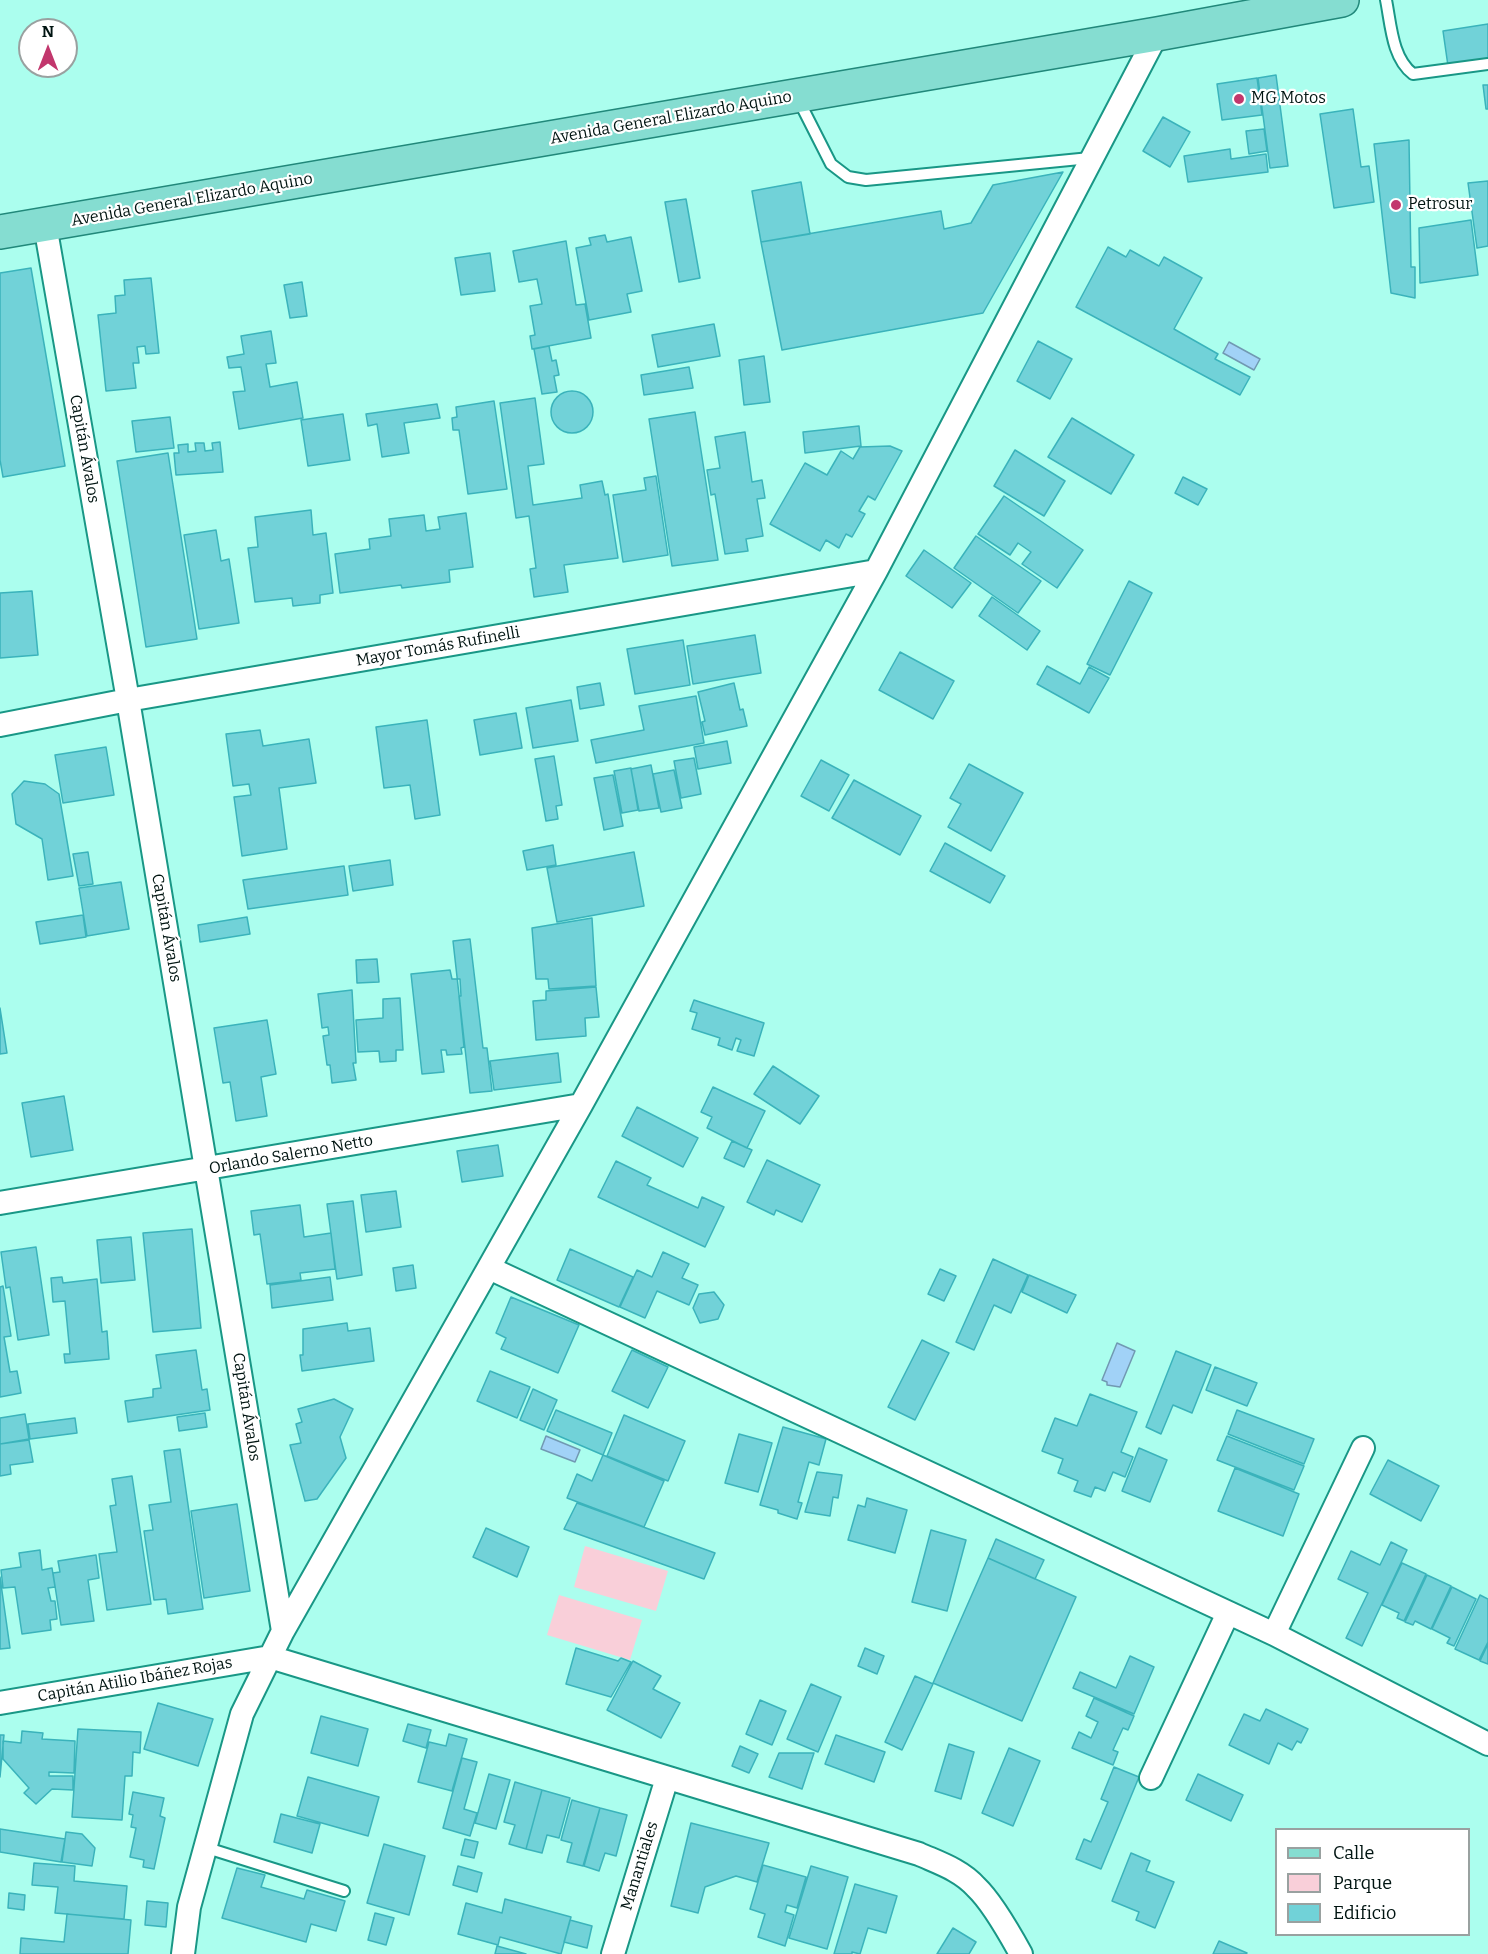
<!DOCTYPE html>
<html>
<head>
<meta charset="utf-8">
<style>
	body { margin:0 }
	#map { position:relative; width:1488px; height:1954px; overflow:hidden; background:#abfeee; font-family:Bitter,serif }
	canvas { display:block }
	.legend { position:absolute; left:1275px; top:1828px; width:195px; height:108px; box-sizing:border-box; background:#fff; border:2px solid #99a1a0; margin:0; padding:8px 10px; list-style:none; font-size:18px; color:#001411 }
	.legend li { display:flex; align-items:center; gap:12px; height:30px }
	.legend b { width:30px; border:2px solid #99a1a0 }
	.north { position:absolute; left:18px; top:18px; width:60px; height:60px; box-sizing:border-box; background:#fff; border:2px solid #99a1a0; border-radius:50%; rotate:0deg; font-size:16px; font-weight:700; line-height:24px; text-align:center; color:#001411 }
	.north::after { content:''; display:block; margin:auto; width:21px; height:27px; background:#c2376d; clip-path:polygon(50% 0,100% 100%,50% 72%,0 100%) }
</style>
</head>
<body>
<div id="map">
<canvas width="1488" height="1954"></canvas>
<ul class="legend">
<li><b style="height:8px;background:#85ddd1"></b>Calle</li>
<li><b style="height:16px;background:#f9cfd9"></b>Parque</li>
<li><b style="height:16px;background:#71d2d8"></b>Edificio</li>
</ul>
<div class="north">N</div>
</div>
<script>
const context = document.querySelector('canvas').getContext('2d');
context.lineJoin = 'round';
function fillPath(path, color) { context.fillStyle = color; context.fill(path, 'evenodd'); }
function trace(path, color, width, dash) { context.strokeStyle = color; context.lineWidth = width; context.lineCap = dash ? 'butt' : 'round'; context.setLineDash(dash || []); context.stroke(path); }
function write(font, color, halo, rows, align = 'center') {
  context.font = font + ' Bitter,serif'; context.lineWidth = 4.5; context.setLineDash([]); context.textBaseline = 'middle'; context.strokeStyle = halo; context.fillStyle = color; for (const [text, x, y, turn = 0] of rows) {
    context.save(); context.translate(x, y); context.rotate((+turn || 0) * Math.PI / 180); context.textAlign = isNaN(turn) ? turn : align; if (halo) context.strokeText(text, 0, 0); context.fillText(text, 0, 0); context.restore();
  }
}
fillPath(new Path2D(`
	M585,1546L668,1571L656,1611L574,1587Z
	M559,1595L642,1620L630,1660L547,1635Z`), '#f9cfd9');
const water = new Path2D(`
	M1229,342L1260,359L1254,370L1223,353Z
	M1117,1343L1135,1351L1120,1387L1107,1385V1382L1102,1380Z
	M546,1436L580,1450L575,1462L541,1449Z`);
fillPath(water, '#a1d2f7');
trace(water, '#7199b2', 1.5);
const building = new Path2D(`
	M1488,24V60L1448,66L1443,31Z
	M1276,75L1288,166L1270,168L1258,78Z
	M1257,78L1262,115L1222,120L1217,84Z
	M1483,85H1488V109H1486Z
	M1353,109L1361,167L1369,166L1374,202L1334,208L1320,114Z
	M1163,117L1190,132L1170,167L1143,151Z
	M1264,129L1267,151L1249,154L1246,131Z
	M1409,140L1411,267H1415V298L1391,293L1374,144Z
	M1230,149L1231,159L1266,154L1268,172L1188,182L1184,156Z
	M1063,172L983,313L782,350L761,242L941,211L944,229L971,223L993,185Z
	M1488,181V246L1477,248L1468,183Z
	M801,182L810,234L761,242L752,191Z
	M686,199L700,278L679,282L665,202Z
	M1471,220L1478,275L1420,283L1419,228Z
	M605,235L607,242L631,237L642,291L627,294L631,312L589,320L576,248L591,245L589,238Z
	M566,241L576,305L585,304L591,338L532,349L530,336L535,335L530,306L542,304L537,279L519,282L513,251Z
	M1108,247L1126,257L1130,250L1159,266L1164,257L1202,278L1174,329L1218,354L1215,359L1250,377L1240,395L1076,307Z
	M490,253L495,291L461,295L455,258Z
	M31,268L65,466L3,477L0,460V273Z
	M151,278L159,353L146,354L145,346L137,347L139,363H133L136,388L106,391L98,315L116,313L115,296L125,295L124,280Z
	M302,282L307,316L290,318L284,285Z
	M714,324L720,356L658,367L652,335Z
	M271,331L276,363L266,364L270,387L297,382L303,418L239,429L233,392L245,391L241,367L229,368L227,357L244,354L241,336Z
	M1038,341L1072,359L1050,399L1017,381Z
	M549,346L552,361L556,360L559,375L554,376L557,392L542,394L534,349Z
	M764,356L770,402L744,405L739,360Z
	M689,367L693,388L644,395L641,375Z
	M551 412a21 21 0 1 1 42 0a21 21 0 1 1-42 0Z
	M535,398L544,464L528,466L533,505L582,498L580,485L602,481L605,495L608,494L618,558L564,565L568,592L534,597L530,569L536,568L529,516L516,518L500,403Z
	M494,401L507,489L468,494L459,430H453L452,418L457,417L456,407Z
	M437,404L440,418L404,423L409,453L382,457L377,424L368,426L366,414Z
	M695,412L718,560L672,566L649,419Z
	M343,414L350,460L308,466L301,420Z
	M170,417L174,448L136,452L132,421Z
	M1072,418L1134,455L1111,494L1048,457Z
	M859,426L861,446L805,453L803,432Z
	M745,432L752,482L762,480L765,498L757,499L763,536L746,539L748,551L725,554L715,494L711,495L707,470L720,468L715,437Z
	M220,442L223,472L176,475L174,453H179L178,445L188,444V452L196,451L195,443H204L205,451L213,450L212,443Z
	M890,446L902,451L875,500L868,496L859,511L865,514L852,537L846,534L839,548L826,540L820,551L770,524L805,463L827,475L841,451L853,459L860,447Z
	M1015,450L1065,481L1044,516L994,486Z
	M168,453L197,639L146,647L117,461Z
	M656,476L668,555L623,562L613,495L646,490L644,478Z
	M1183,477L1207,489L1198,505L1175,493Z
	M1004,496L1083,550L1057,588L1022,564L1031,552L1018,543L1010,555L978,534Z
	M311,510L313,535L326,533L333,593L320,595V603L293,606L292,598L255,602L248,548L258,547L255,517Z
	M466,513L473,567L449,570L450,582L402,588L401,585L340,593L335,554L370,549L369,539L391,536L389,519L424,515L426,531L440,529L438,517Z
	M216,530L221,561L229,559L239,623L199,629L184,535Z
	M976,536L1041,581L1018,613L954,568Z
	M924,550L971,583L952,608L906,576Z
	M1129,581L1152,593L1110,675L1087,664Z
	M32,591L38,655L0,658V593Z
	M992,597L1040,631L1027,650L979,616Z
	M755,635L761,673L693,684L687,646Z
	M683,640L690,685L635,694L627,649Z
	M900,652L954,681L933,719L879,690Z
	M1047,666L1080,684L1089,667L1109,678L1089,713L1037,684Z
	M600,683L604,705L580,709L577,687Z
	M734,683L740,710L743,709L747,726L705,735L702,722L705,721L698,692Z
	M696,696L704,743L596,763L591,740L644,730L639,706Z
	M571,700L578,741L533,748L526,708Z
	M516,713L522,748L480,755L474,720Z
	M427,720L440,815L415,819L410,785L384,788L376,727Z
	M260,730L263,746L309,739L316,783L279,788L287,849L242,856L234,797L251,795L249,784L233,786L226,734Z
	M727,741L731,763L698,769L694,747Z
	M106,747L114,795L63,803L55,755Z
	M554,756L562,805L556,806L558,819L546,821L535,759Z
	M694,758L701,794L681,798L674,761Z
	M821,760L849,775L829,811L801,796Z
	M969,764L1023,793L991,851L948,827L961,804L950,798Z
	M651,765L659,808L639,811L631,769Z
	M631,768L638,810L622,813L614,771Z
	M674,770L682,808L661,812L653,774Z
	M613,775L623,826L604,830L594,778Z
	M854,780L921,816L900,855L832,818Z
	M24,781L45,784L59,794L73,876L48,880L42,839L16,824L12,794Z
	M945,843L1005,876L990,903L930,871Z
	M553,845L556,865L527,870L523,851Z
	M88,852L93,884L79,886L73,854Z
	M634,852L644,906L557,922L547,868Z
	M390,860L393,885L353,891L349,866Z
	M344,866L348,895L248,909L243,880Z
	M121,882L129,929L87,936L79,888Z
	M83,915L86,937L40,944L36,922Z
	M247,917L250,934L200,942L198,925Z
	M592,918L596,986L549,989L548,979H536L532,928Z
	M470,939L483,1048H487L492,1091L470,1093L453,941Z
	M377,959L379,982L357,983L356,960Z
	M450,970L452,979H460L461,996H459L464,1047L461,1048L462,1054L447,1055L446,1050H441L444,1072L422,1074L411,974Z
	M596,987L599,1017L585,1018L586,1036L536,1040L533,1001L546,1000V991Z
	M352,990L356,1063H353L356,1080L332,1083L330,1065H327L323,1036L329,1035L328,1027L322,1028L318,994Z
	M400,998L403,1050H396V1061L380,1062L379,1051L358,1052L356,1020L383,1018V999Z
	M694,1000L764,1023L754,1056L737,1051L741,1040L736,1038L732,1050L718,1045L720,1038L692,1029L697,1013L690,1011Z
	M0,1008L7,1053L0,1054Z
	M267,1020L276,1074L261,1077L267,1116L236,1121L230,1082L223,1083L214,1028Z
	M558,1053L561,1082L494,1090L490,1061Z
	M773,1066L819,1096L800,1124L754,1094Z
	M713,1087L765,1111L747,1148L707,1128L712,1117L701,1112Z
	M64,1096L73,1150L31,1157L22,1103Z
	M637,1107L698,1138L683,1167L622,1136Z
	M732,1141L752,1150L744,1167L724,1158Z
	M498,1145L503,1176L462,1182L457,1151Z
	M767,1160L820,1185L802,1222L776,1210L774,1215L747,1202Z
	M616,1161L651,1178L647,1185L698,1208L702,1197L724,1207L705,1247L598,1197Z
	M396,1191L401,1227L366,1232L361,1195Z
	M353,1201L362,1275L337,1279L327,1204Z
	M300,1205L304,1237L331,1233L335,1269L300,1273L301,1280L267,1284L260,1234L254,1235L251,1211Z
	M192,1229L201,1328L153,1332L143,1233Z
	M131,1237L135,1280L101,1283L97,1240Z
	M36,1247L49,1335L18,1340L10,1287L6,1288L1,1252Z
	M570,1249L633,1277L619,1307L557,1280Z
	M663,1252L689,1264L682,1278L698,1285L689,1305L657,1291L645,1318L620,1307L637,1270L652,1277Z
	M993,1259L1028,1275L1011,1313L994,1305L974,1350L956,1342Z
	M413,1265L416,1288L396,1291L393,1268Z
	M940,1269L956,1276L944,1301L928,1294Z
	M1029,1275L1076,1295L1067,1313L1022,1292Z
	M62,1277L63,1283L97,1279L102,1332L107,1331L109,1359L65,1363L64,1354H70L65,1301L53,1302L51,1278Z
	M330,1277L333,1300L272,1308L270,1285Z
	M3,1286L11,1336L4,1337L10,1372L17,1371L21,1393L0,1397V1287Z
	M714,1292L724,1305L718,1319L700,1323L693,1308L699,1294Z
	M511,1297L579,1325L558,1373L501,1349L506,1338L496,1333Z
	M347,1323L348,1331L370,1328L374,1361L302,1371L300,1355H303V1329Z
	M922,1340L949,1353L915,1420L888,1407Z
	M196,1350L202,1390L207,1389L210,1410L128,1422L125,1401L153,1397V1389L161,1388L156,1355Z
	M632,1350L668,1367L648,1408L612,1391Z
	M1176,1351L1211,1365L1192,1413L1173,1405L1161,1434L1146,1427Z
	M1215,1367L1257,1383L1247,1406L1206,1390Z
	M490,1371L530,1387L517,1418L477,1401Z
	M533,1389L557,1400L544,1430L520,1420Z
	M1090,1394L1137,1412L1121,1452L1133,1457L1125,1477L1113,1472L1105,1491L1095,1487L1091,1497L1074,1491L1078,1481L1058,1473L1063,1459L1042,1451L1055,1418L1077,1426Z
	M334,1399L353,1409L340,1437L346,1458L317,1499L305,1501L290,1445L301,1443L296,1424L302,1422L298,1409Z
	M556,1410L612,1433L603,1455L547,1431Z
	M1237,1410L1314,1439L1304,1464L1228,1434Z
	M205,1413L207,1427L179,1431L177,1417Z
	M25,1414L29,1439L0,1444V1418Z
	M624,1415L685,1441L668,1481L607,1456Z
	M75,1418L77,1433L30,1439L28,1424Z
	M783,1427L826,1439L819,1465L809,1462L798,1502L802,1503L797,1519L778,1513V1510L760,1505Z
	M739,1434L772,1443L758,1492L725,1483Z
	M1227,1436L1304,1466L1294,1490L1217,1460Z
	M29,1440L33,1462L10,1465L11,1474L0,1476V1444Z
	M1139,1448L1167,1460L1150,1502L1122,1491Z
	M180,1449L203,1609L168,1614L166,1599L154,1600L144,1531L153,1530L149,1505L171,1502L164,1451Z
	M603,1455L664,1481L644,1527L567,1498L577,1474L592,1481Z
	M1388,1460L1439,1486L1421,1521L1370,1494Z
	M1235,1468L1299,1494L1283,1536L1218,1511Z
	M817,1472L842,1475L838,1498L833,1497L830,1516L805,1512Z
	M132,1476L151,1604L107,1610L99,1554L117,1552L110,1506L116,1505L112,1479Z
	M867,1498L907,1510L895,1553L848,1540L858,1505L865,1507Z
	M577,1503L715,1553L704,1579L564,1529Z
	M237,1504L250,1591L204,1598L191,1511Z
	M486,1528L529,1547L517,1577L473,1557Z
	M931,1530L966,1540L947,1611L912,1602Z
	M996,1539L1044,1560L1035,1579L988,1558Z
	M1391,1542L1407,1550L1362,1646L1346,1638L1368,1593L1338,1579L1351,1551L1380,1565Z
	M40,1550L42,1570L52,1568L55,1587L48,1588L51,1601H55L57,1619L50,1620L51,1630L22,1634L15,1587L3,1588L1,1570L21,1567L19,1553Z
	M96,1555L99,1578L88,1580L94,1621L61,1625L53,1573L60,1572L58,1561Z
	M988,1558L1076,1597L1022,1721L933,1683Z
	M1402,1563L1426,1574L1404,1621L1397,1618L1399,1613L1382,1605Z
	M1427,1575L1451,1586L1431,1629L1415,1621L1413,1625L1405,1622Z
	M0,1577L10,1648L0,1649Z
	M1452,1587L1476,1599L1454,1646L1447,1643L1450,1638L1432,1629Z
	M1480,1595L1488,1599V1642L1479,1660L1455,1649Z
	M1488,1644V1664L1480,1661Z
	M576,1648L618,1661L621,1658L631,1662L611,1697L566,1684Z
	M865,1648L884,1656L877,1674L858,1666Z
	M1130,1656L1154,1667L1134,1714L1073,1688L1080,1672L1116,1688Z
	M633,1661L661,1676L653,1689L680,1703L661,1738L607,1710Z
	M915,1676L933,1684L902,1750L885,1742Z
	M811,1684L841,1697L818,1752L787,1739Z
	M1094,1698L1134,1716L1128,1730L1123,1728L1113,1750L1118,1752L1113,1765L1072,1748L1079,1732L1091,1738L1098,1722L1086,1716Z
	M760,1700L786,1711L772,1745L746,1734Z
	M158,1703L213,1719L198,1766L144,1749Z
	M1266,1709L1308,1729L1301,1743L1297,1741L1292,1750L1278,1743L1269,1764L1229,1745L1244,1714L1260,1721Z
	M321,1716L368,1729L358,1766L311,1753Z
	M408,1724L431,1730L426,1748L403,1741Z
	M78,1729L141,1732L140,1753L133,1752L132,1776H125L122,1820L72,1817Z
	M22,1731L43,1733L42,1739L75,1741L74,1773L49,1772V1776H73V1790L52,1789L36,1804L24,1793L29,1788L3,1759V1741L21,1743Z
	M449,1734L467,1739L452,1791L418,1782L429,1742L446,1746Z
	M0,1735H4L0,1777Z
	M836,1735L885,1752L874,1782L825,1764Z
	M949,1744L974,1752L961,1799L935,1791Z
	M740,1746L758,1754L749,1773L732,1766Z
	M1009,1748L1040,1761L1013,1826L982,1813Z
	M779,1753H814L802,1789L769,1777Z
	M462,1758L477,1762L464,1809L477,1813L470,1836L443,1828Z
	M1114,1767L1139,1777L1101,1869L1076,1859L1084,1839L1091,1842L1108,1802L1101,1799Z
	M489,1774L510,1780L496,1829L475,1823Z
	M1198,1774L1243,1795L1231,1821L1186,1800Z
	M308,1777L379,1797L368,1836L297,1816Z
	M515,1782L542,1790L526,1849L509,1844L515,1825L504,1822Z
	M542,1790L570,1798L559,1838L547,1835L542,1853L526,1849Z
	M133,1792L164,1798L160,1816L165,1818L154,1869L143,1867L144,1860L130,1857L136,1828L131,1827L133,1815L129,1814Z
	M572,1800L600,1808L583,1866L567,1862L572,1843L561,1840Z
	M600,1808L627,1815L616,1856L605,1853L599,1871L584,1866Z
	M281,1814L320,1824L312,1853L274,1842Z
	M691,1823L769,1843L757,1882L736,1876L705,1887L698,1913L671,1906Z
	M0,1829L65,1839L61,1862L0,1852Z
	M66,1832L82,1834L95,1848L92,1866L62,1862Z
	M465,1839L478,1842L474,1858L461,1855Z
	M384,1844L425,1856L409,1915L367,1903Z
	M1131,1853L1150,1861L1146,1871L1174,1882L1155,1928L1136,1920L1139,1912L1112,1901Z
	M34,1863L75,1866L74,1881L127,1886L124,1919L55,1913L58,1887L32,1885Z
	M763,1865L806,1877L797,1908L787,1905L785,1912L794,1915L785,1946L758,1937L765,1914L750,1909Z
	M458,1866L482,1873L477,1892L453,1885Z
	M811,1866L848,1877L827,1949L789,1938Z
	M237,1868L265,1875L261,1887L304,1899L307,1890L345,1901L336,1931L311,1924L306,1942L222,1918Z
	M855,1884L897,1896L886,1933L868,1928L860,1954L852,1952V1954H834Z
	M9,1893L25,1895L24,1910L8,1908Z
	M505,1899L571,1917L561,1954L500,1937L498,1945L458,1934L466,1903L502,1913Z
	M147,1901L168,1903L166,1927L145,1925Z
	M375,1913L394,1918L386,1945L368,1940Z
	M67,1914L131,1920L128,1954H20L21,1938L64,1942Z
	M570,1920L592,1926L587,1948L564,1942Z
	M953,1928L976,1942L969,1954H937Z
	M1219,1941L1247,1953L1246,1954H1213Z
	M497,1946L526,1954H495Z`);
fillPath(building, '#71d2d8');
trace(building, '#3ab3bb', 1.5);
const lane = new Path2D(`
	M1386,0C1391,25 1392,58 1413,74L1488,64
	M798,99L831,164L848,177L866,180L1090,158
	M204,1847L344,1891`);
const street = new Path2D(`
	M45,225L128,700L283,1631
	M0,725L128,700L876,571
	M0,1203L581,1105
	M489,1268L1274,1634L1488,1744
	M1274,1634L1363,1448
	M0,1703L270,1657L919,1854C939,1863 961,1870 976,1887C992,1902 1010,1934 1021,1954
	M1151,1778L1228,1613
	M183,1954L189,1907L242,1714L283,1631L581,1105L876,571L1157,34
	M613,1954L667,1778`);
const primary = new Path2D(`
	M0,232L1157,34L1342,0`);
trace(lane, '#199786', 14);
trace(street, '#199786', 26);
trace(primary, '#21887a', 36);
trace(lane, '#fff', 10);
trace(street, '#fff', 22);
trace(primary, '#85ddd1', 33);
for (const [x, y, r, color] of [
	[1239,99,6,"#c2376d"],
	[1396,205,6,"#c2376d"]
]) { const dot = new Path2D(); dot.arc(x, y, r, 0, 2 * Math.PI); context.fillStyle = color; context.fill(dot); trace(dot, '#fff', 2); }
write('16px', '#001411', '#fff', [
	["MG Motos",1251,99],
	["Petrosur",1408,205]
], 'left');
write('16px', '#001411', '#fff', [
	["Avenida General Elizardo Aquino",671,118,-10],
	["Avenida General Elizardo Aquino",192,200,-10],
	["Capitán Ávalos",84,449,80],
	["Mayor Tomás Rufinelli",438,647,-10],
	["Capitán Ávalos",166,928,80],
	["Orlando Salerno Netto",291,1155,-10],
	["Capitán Ávalos",246,1407,81],
	["Capitán Atilio Ibáñez Rojas",135,1680,-10],
	["Manantiales",640,1866,-73]
]);
</script>
</body>
</html>
